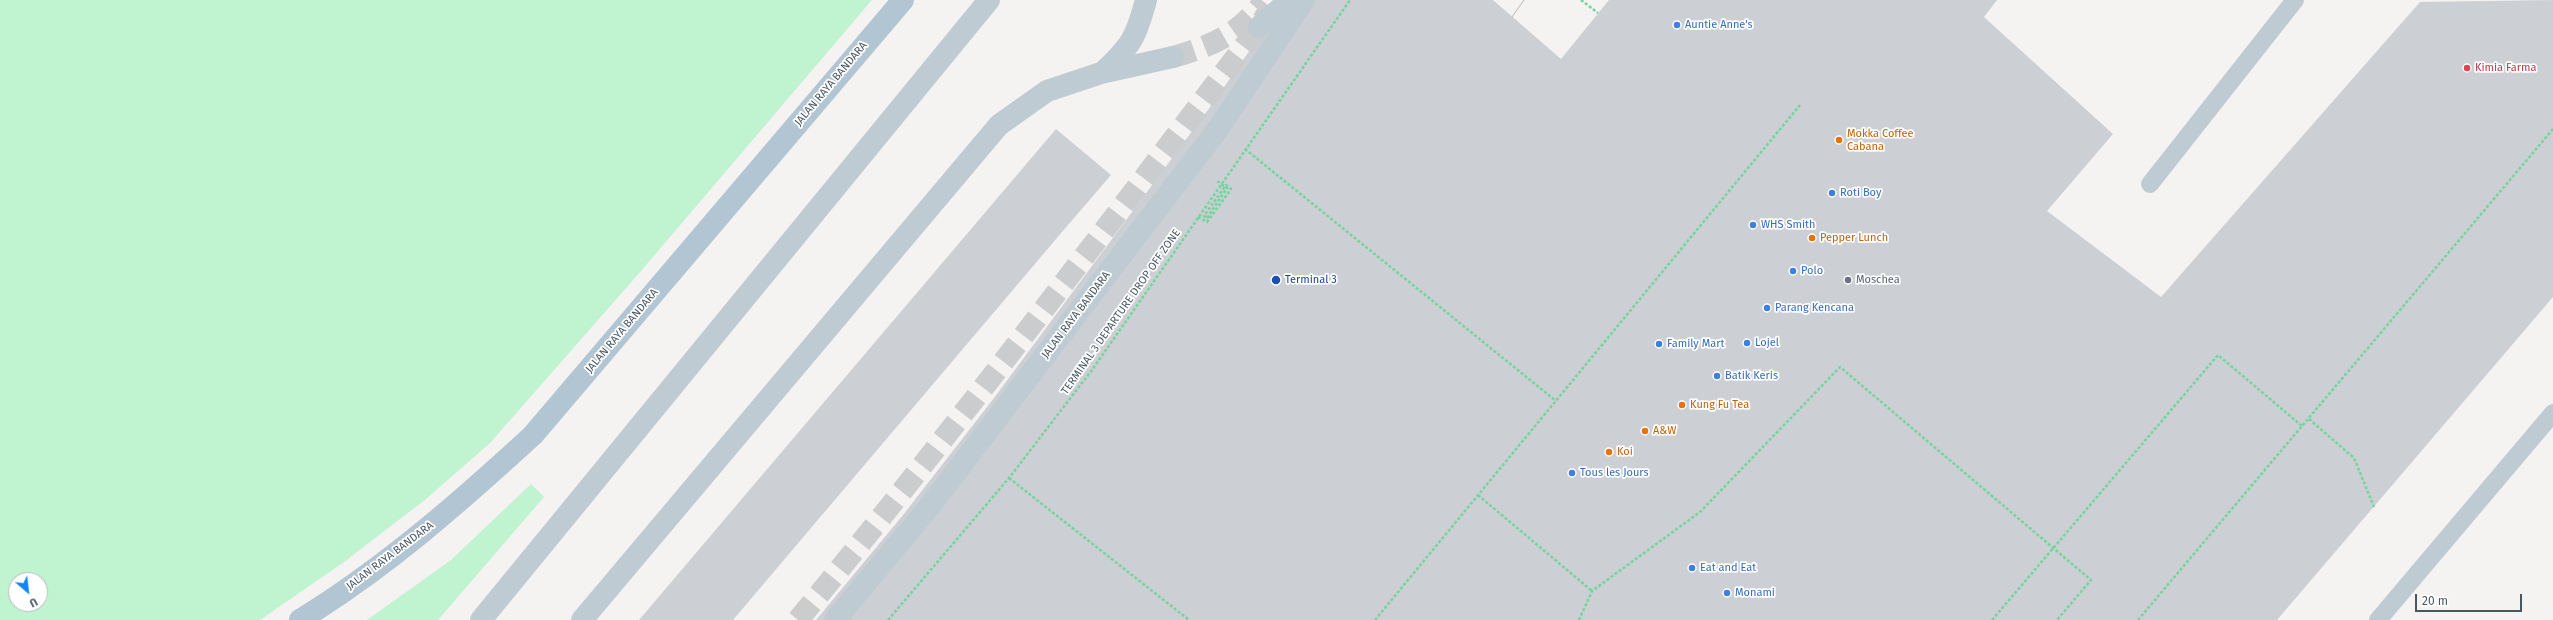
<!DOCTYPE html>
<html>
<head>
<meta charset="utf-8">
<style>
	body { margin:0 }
	#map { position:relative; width:2553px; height:620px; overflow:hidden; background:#f5f2f2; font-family:"Fira Sans",sans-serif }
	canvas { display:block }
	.north { position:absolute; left:8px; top:572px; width:40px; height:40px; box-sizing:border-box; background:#fff; border:1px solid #b6bcc0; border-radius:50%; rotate:152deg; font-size:11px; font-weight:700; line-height:16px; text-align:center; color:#485862 }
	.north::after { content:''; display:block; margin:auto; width:14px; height:18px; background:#0e87f3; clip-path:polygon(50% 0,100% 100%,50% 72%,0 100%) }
	.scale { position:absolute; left:2415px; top:594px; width:107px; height:18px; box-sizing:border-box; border:2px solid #485862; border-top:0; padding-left:5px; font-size:12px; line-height:14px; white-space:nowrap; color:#485862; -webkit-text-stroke:3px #fff; paint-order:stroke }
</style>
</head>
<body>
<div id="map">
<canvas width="2553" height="620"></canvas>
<div class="north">U</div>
<div class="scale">20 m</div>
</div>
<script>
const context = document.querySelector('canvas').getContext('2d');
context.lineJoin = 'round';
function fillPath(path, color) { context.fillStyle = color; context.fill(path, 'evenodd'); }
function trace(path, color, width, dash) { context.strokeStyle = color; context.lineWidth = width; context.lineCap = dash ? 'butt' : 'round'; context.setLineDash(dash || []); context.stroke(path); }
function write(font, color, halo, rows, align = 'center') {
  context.font = font + ' "Fira Sans",sans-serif'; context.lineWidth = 3.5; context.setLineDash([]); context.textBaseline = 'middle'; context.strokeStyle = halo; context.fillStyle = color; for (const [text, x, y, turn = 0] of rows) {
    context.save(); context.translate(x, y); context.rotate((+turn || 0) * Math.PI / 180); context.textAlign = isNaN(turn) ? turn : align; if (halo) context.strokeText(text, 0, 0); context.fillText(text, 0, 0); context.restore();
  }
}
fillPath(new Path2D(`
	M0,0H872L641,271L490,443L426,499L344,562L260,620H0ZM16,580H40V604H16Z
	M531,484L544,497L438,620H367L451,560Z`), '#c0f3cf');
fillPath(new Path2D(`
	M1285,0H1493L1561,59L1609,0H1997L1984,17L2113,134L2047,211L2161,297L2420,2L2553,0V297L2277,620H816L903,515L994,398L1210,107Z
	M1056,129L1111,175L1062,232L733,620H639Z`), '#ccd0d5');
trace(new Path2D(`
	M1173,57C1213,45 1236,36 1264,2
	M798,620C957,427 1107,226 1259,27L1269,10`), '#caccce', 22, [22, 11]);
trace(new Path2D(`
	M1581,0L1598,13
	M1198,217L1207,222L1231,189L1226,185L1204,216L1207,218
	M1207,218L1227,188L1216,180
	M2309,419L2354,458L2374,507
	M1478,495L1592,591
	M888,620L1009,478L1092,370L1350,0
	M1375,620L1800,105
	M1579,620L1592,591L1700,512L1840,367L2091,580L2057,620
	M1992,620L2218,355L2302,426
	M2138,620L2553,129`), '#75d49c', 2.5, [3, 2]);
trace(new Path2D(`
	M2150,184L2295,0
	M2378,620L2553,413`), '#bfcbd2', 18);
trace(new Path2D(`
	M1259,27L1290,0
	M1102,73C1131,46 1136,38 1146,0
	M481,620L989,0
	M582,620L999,125L1047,91L1101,73L1173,57
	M835,620L930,506`), '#bfcbd2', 22);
trace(new Path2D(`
	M300,620C385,568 460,502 533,435L903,0`), '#b1c5d2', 22);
trace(new Path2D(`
	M1512,17L1524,0`), '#b4b8bd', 1);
trace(new Path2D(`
	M1245,149L1556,401
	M1009,478L1189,620`), '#75d49c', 2.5, [3, 2]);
trace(new Path2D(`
	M930,506L1218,129L1304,0`), '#bfcbd2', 22);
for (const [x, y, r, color] of [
	[1677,25,4,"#3f7fe0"],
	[2467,68,4,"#e0444e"],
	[1839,140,4,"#e8710a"],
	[1832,193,4,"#3f7fe0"],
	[1753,225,4,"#3f7fe0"],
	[1812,238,4,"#e8710a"],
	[1793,271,4,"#3f7fe0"],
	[1276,280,5,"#1a4fb4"],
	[1848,280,4,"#6b7280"],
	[1767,308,4,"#3f7fe0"],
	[1747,343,4,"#3f7fe0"],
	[1659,344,4,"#3f7fe0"],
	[1717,376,4,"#3f7fe0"],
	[1682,405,4,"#e8710a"],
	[1645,431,4,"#e8710a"],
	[1609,452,4,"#e8710a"],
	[1572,473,4,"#3f7fe0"],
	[1692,568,4,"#3f7fe0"],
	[1727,593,4,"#3f7fe0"]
]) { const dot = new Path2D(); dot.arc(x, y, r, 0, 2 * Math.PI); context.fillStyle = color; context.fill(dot); trace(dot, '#fff', 1.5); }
write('11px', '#366cbe', '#fff', [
	["Auntie Anne's",1685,25],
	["Roti Boy",1840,193],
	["WHS Smith",1761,225],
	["Polo",1801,271],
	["Parang Kencana",1775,308],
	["Lojel",1755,343],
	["Family Mart",1667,344],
	["Batik Keris",1725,376],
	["Tous les Jours",1580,473],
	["Eat and Eat",1700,568],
	["Monami",1735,593]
], 'left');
write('11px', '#be3a42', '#fff', [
	["Kimia Farma",2475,68]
], 'left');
write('11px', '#485862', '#fff', [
	["JALAN RAYA BANDARA",831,84,-50],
	["TERMINAL 3 DEPARTURE DROP OFF ZONE",1121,312,-55],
	["JALAN RAYA BANDARA",1076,315,-53],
	["JALAN RAYA BANDARA",622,331,-50],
	["JALAN RAYA BANDARA",390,556,-37]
]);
write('11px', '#c56008', '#fff', [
	["Mokka Coffee",1847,134],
	["Cabana",1847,147],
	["Pepper Lunch",1820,238],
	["Kung Fu Tea",1690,405],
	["A&W",1653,431],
	["Koi",1617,452]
], 'left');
write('11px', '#164399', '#fff', [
	["Terminal 3",1285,280]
], 'left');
write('11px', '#5b616d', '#fff', [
	["Moschea",1856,280]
], 'left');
</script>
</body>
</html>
